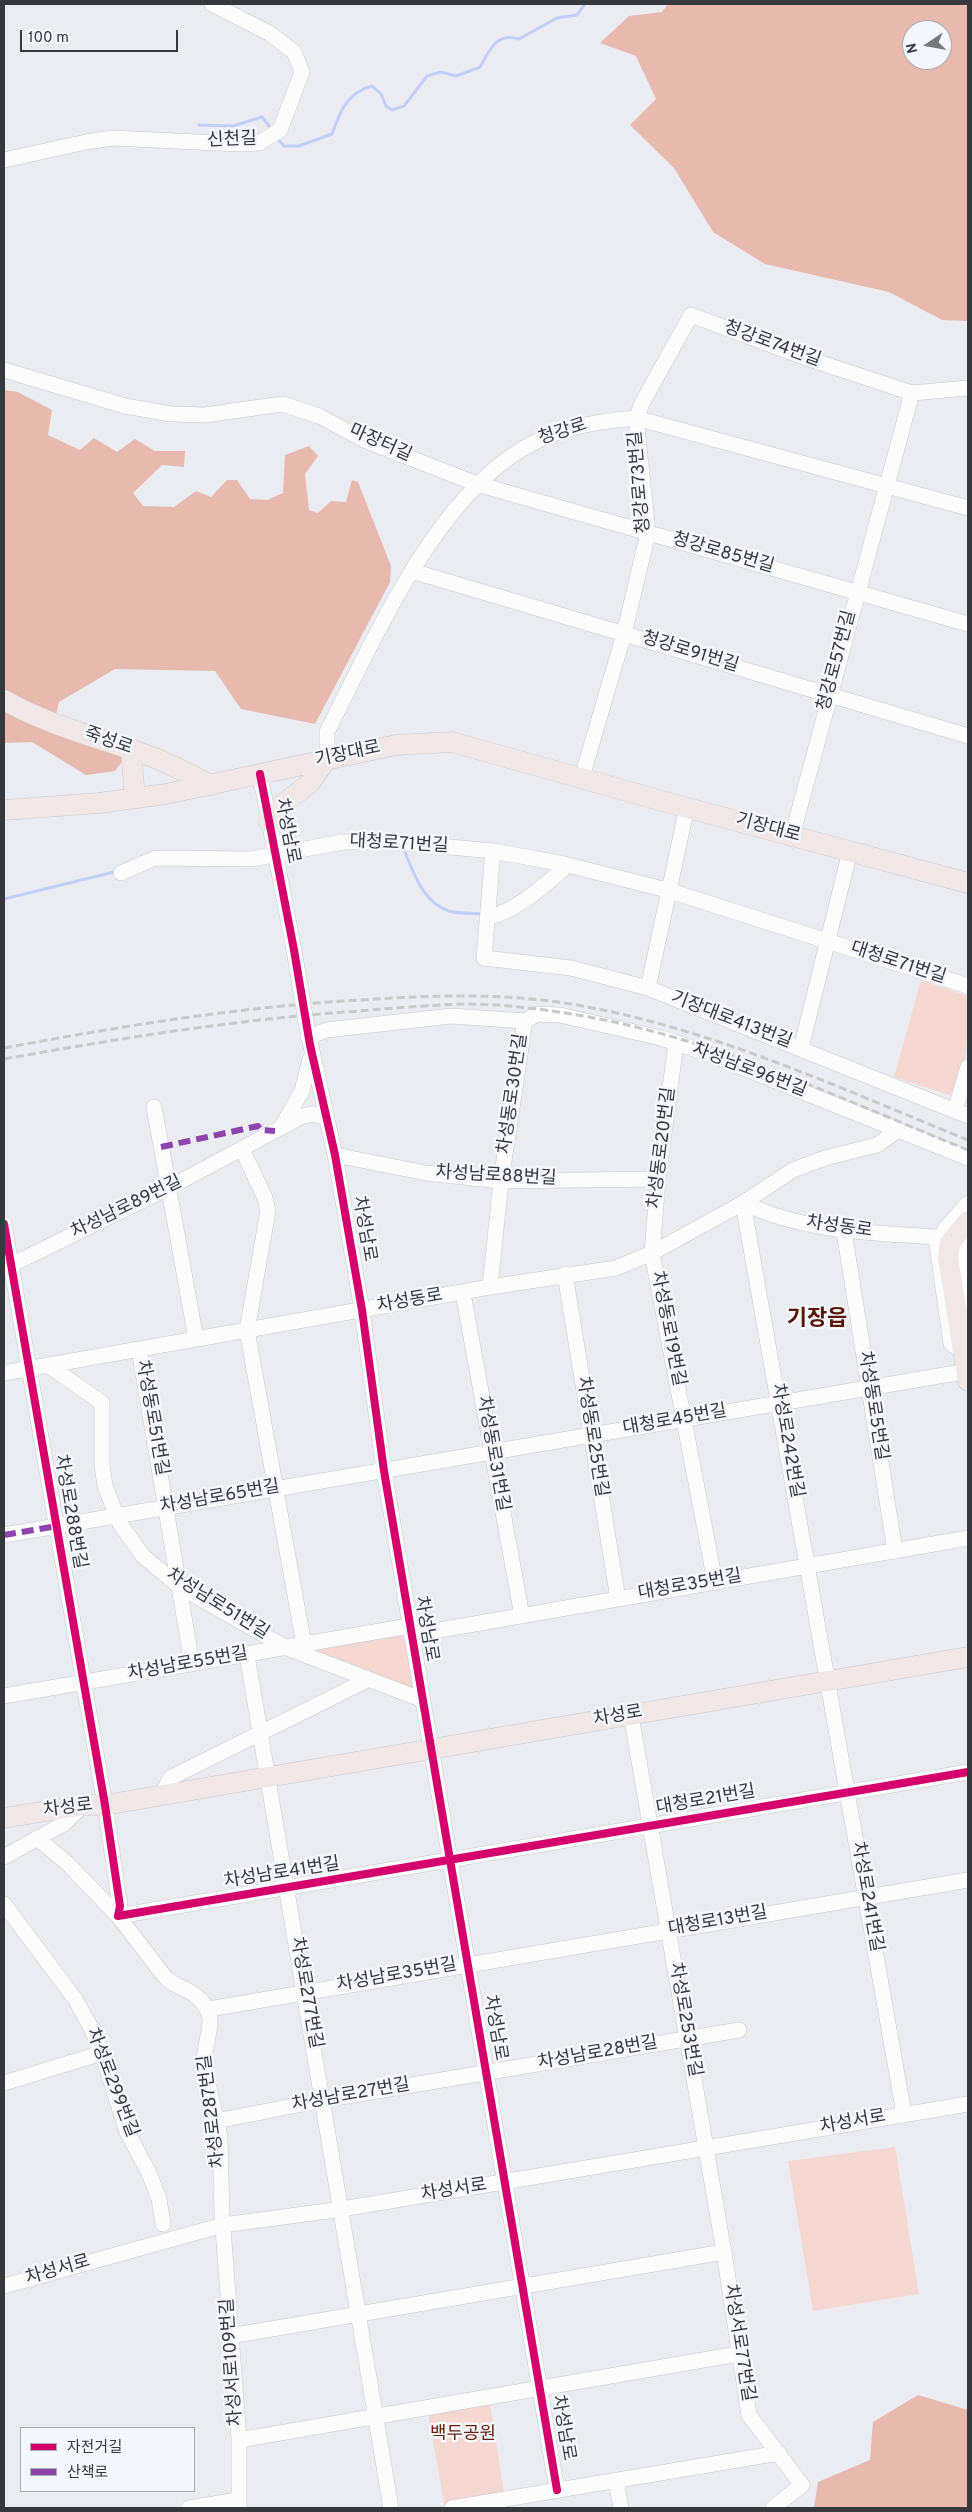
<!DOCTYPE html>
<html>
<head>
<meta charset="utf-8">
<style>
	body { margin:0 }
	#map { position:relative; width:972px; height:2512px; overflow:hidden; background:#eaecf2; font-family:Overpass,"Noto Sans KR",sans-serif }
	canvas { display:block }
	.frame { position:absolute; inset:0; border:5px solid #36383d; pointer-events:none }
	.legend { position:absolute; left:20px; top:2427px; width:175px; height:65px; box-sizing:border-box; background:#f5f7ff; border:1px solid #a9abb1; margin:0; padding:6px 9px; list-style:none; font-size:15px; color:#36383d }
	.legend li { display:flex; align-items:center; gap:10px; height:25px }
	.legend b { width:25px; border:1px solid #a9abb1 }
	.north { position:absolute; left:902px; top:20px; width:50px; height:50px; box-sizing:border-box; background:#f5f7ff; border:1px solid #a9abb1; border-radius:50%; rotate:258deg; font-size:14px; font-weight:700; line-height:20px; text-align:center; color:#36383d }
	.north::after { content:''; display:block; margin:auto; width:18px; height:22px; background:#75777c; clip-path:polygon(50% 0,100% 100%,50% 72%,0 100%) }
	.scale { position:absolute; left:20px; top:30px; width:158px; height:22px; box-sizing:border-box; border:2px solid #36383d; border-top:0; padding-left:6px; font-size:15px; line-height:18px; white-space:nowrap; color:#36383d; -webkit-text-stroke:4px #f5f7ff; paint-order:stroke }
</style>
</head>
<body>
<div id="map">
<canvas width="972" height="2512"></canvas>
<div class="frame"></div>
<ul class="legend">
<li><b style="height:6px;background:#d6006c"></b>자전거길</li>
<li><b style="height:6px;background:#8e44ad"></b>산책로</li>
</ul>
<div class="north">N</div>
<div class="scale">100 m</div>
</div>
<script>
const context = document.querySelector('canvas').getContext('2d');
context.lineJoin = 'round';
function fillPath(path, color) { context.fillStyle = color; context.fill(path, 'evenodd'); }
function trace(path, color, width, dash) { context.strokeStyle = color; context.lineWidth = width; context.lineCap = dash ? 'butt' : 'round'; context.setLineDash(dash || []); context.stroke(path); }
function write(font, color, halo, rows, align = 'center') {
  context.font = font + ' Overpass,"Noto Sans KR",sans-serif'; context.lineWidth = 5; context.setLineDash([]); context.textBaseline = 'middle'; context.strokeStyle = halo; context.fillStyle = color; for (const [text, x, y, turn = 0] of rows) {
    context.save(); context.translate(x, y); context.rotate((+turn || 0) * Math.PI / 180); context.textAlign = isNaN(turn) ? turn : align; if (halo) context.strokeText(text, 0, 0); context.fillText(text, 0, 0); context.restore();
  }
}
fillPath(new Path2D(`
	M921,980L968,996C968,1020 970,1081 949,1095L894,1077Z
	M404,1634L415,1690L306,1650Z
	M895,2147L919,2294L813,2311L788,2161Z
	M489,2397L505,2499L445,2508L427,2408Z`), '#f5d7d2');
fillPath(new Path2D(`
	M668,4H968V321L942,320L889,292L765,264L713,232L674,168L630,125L656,99L636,56L600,43L629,16L662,12ZM912,30H942V60H912Z
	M4,390L18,392L52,410L48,435L80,450L94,438L117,452L135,439L155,451H185L184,467L162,465L133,493L143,506L174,507L196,491L211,497L227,480H237L250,499L267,500L283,493L285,455L309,446L318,456L305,474L309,510L318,513L331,501L346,502L352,480L358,482L391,566L390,582L315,724L241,709L215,671L115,669L59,702L52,732L126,756L115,771L86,775L32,742L4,743Z
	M918,2395L968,2410V2508H814L818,2482L870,2460L873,2422Z`), '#e7b9af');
trace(new Path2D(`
	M199,125L233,126L262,117L270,127
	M278,139L284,146H299L332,134C340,111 348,92 372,86L381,94L386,106L392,110L404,106L427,76L441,72L456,76L480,67C490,50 496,32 519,39L557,18L577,15L585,4
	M404,850C414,873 422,902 449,911C459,914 473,913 484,914
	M4,899L114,872`), '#c1cefa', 3);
const minor = new Path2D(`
	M4,160L86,142L112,138L239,144L259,143L280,130L302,72L294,52L269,33L212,4
	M4,370L125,406L171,414L205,415L282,404L319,416L364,440L477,484L968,624
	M412,571L968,736
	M327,758V732C374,640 439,487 537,441C568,426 602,421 636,418L968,508
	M260,774L294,950
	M582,777L624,634L648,533L636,418L642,403L691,315L806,358L912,393L968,388
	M792,836L912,393
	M493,851L484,958L571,968L648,988L968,1116
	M121,873L155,858L251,859L343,842H397L493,851L564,864L667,890L968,986
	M487,918C520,909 543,886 568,865
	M648,988L687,807
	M525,1021L537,1014L560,1015L661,1038L701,1051L968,1158
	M307,1028L335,1155L362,1310L384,1471L557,2490
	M308,1037L327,1030L451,1016L525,1021
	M676,1043L658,1179L652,1253L715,1582
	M801,1048L850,851
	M154,1107L196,1339
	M955,1111L968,1067
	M283,1124L302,1091L310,1059
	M242,1149L265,1198L268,1211L247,1330L304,1645
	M335,1155L426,1173L501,1181L658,1179
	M743,1203L904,2114
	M743,1203C805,1232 872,1233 939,1237
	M4,1224L105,1805L120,1906L118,1916L968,1772
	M844,1231L895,1551
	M968,1238C951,1257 964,1288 968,1310
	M11,1265L168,1188L303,1116L314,1114L327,1119
	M565,1274L618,1599
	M490,1287L501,1181L525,1021
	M463,1293L522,1616
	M968,1348L963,1351L951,1344L937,1245L945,1229L968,1203
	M139,1349L192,1664
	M48,1365L102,1403V1465L105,1486L120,1524L143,1556L180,1587L287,1648L423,1700
	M4,1373L490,1287L616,1268L652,1253L743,1203L793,1170L825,1158L877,1145L898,1130
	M4,1535L968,1371
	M411,1635L968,1538
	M247,1655L391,2508
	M4,1696L409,1626
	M631,1715L724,2252L749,2415L802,2485L773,2508
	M162,1795L170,1778L369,1679
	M37,1838L67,1863L118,1916L165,1977C173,1986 186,1988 195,1995C223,2017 203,2037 204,2065L220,2137L222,2215L239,2440V2508
	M4,1857L65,1823L83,1805
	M4,1904L75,1999L90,2026L102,2053L127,2132L149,2173L159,2199L163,2224
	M209,2009L968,1880
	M4,2083L102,2053
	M216,2121L323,2100L739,2030
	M4,2286L223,2225L342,2209L968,2104
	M230,2336L724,2252
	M239,2440L738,2354
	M616,2480L621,2508
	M189,2508L238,2500
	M452,2508L779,2453`);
const major = new Path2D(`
	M4,700C51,727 105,739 155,758C174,766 193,776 211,785
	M131,750L135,798
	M4,810L99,803L166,794L396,745L452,742L673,804L968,883
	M269,822L283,804L310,783L327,758
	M968,1221L950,1243L948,1258L968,1381
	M4,1818L83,1805H105L968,1657`);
trace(minor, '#c6c8cd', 16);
trace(major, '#c8c8cc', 21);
trace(minor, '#fcfcfd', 15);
trace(major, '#f0e7e6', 20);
trace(new Path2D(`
	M4,1048C122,1026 239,1007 359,1000C437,995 511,992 588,1007C720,1032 844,1090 968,1140
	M4,1059C122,1038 239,1019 359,1011C394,1008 429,1005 464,1004C503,1004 544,1009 583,1016C717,1039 843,1100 968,1150`), '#c8c9cb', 3, [8, 4]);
const minorBridge = new Path2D(`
	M294,950L307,1028`);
trace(minorBridge, '#c6c8cd', 16, []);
trace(minorBridge, '#fcfcfd', 15);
trace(new Path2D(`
	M161,1147L258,1126L261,1130L275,1131
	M4,1535L57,1526`), '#8e44ad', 6, [12, 6]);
trace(new Path2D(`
	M260,774L294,950L310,1045L335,1155L362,1310L384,1471L557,2490
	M4,1224L105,1805L120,1906L118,1916L968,1772`), '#d6006c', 8);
write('18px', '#36383d', '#f5f7ff', [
	["신천길",232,141,-2],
	["청강로74번길",772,345,20],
	["청강로",563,433,-18],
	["마장터길",380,444,24],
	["청강로73번길",641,482,-95],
	["청강로85번길",723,554,16],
	["청강로91번길",690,653,17],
	["청강로57번길",838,661,-75],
	["죽성로",108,742,19],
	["기장대로",348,755,-12],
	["기장대로",768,829,15],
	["차성남로",286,831,79],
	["대청로71번길",399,845,3],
	["대청로71번길",898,964,18],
	["기장대로413번길",731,1021,21],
	["차성남로96번길",749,1071,21],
	["차성동로30번길",514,1094,-82],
	["차성동로20번길",663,1148,-83],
	["차성남로88번길",496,1177,3],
	["차성남로89번길",127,1208,-26],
	["차성동로",839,1228,8],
	["차성남로",363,1229,80],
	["차성동로",410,1302,-10],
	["차성동로19번길",667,1329,79],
	["차성동로5번길",872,1406,81],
	["차성동로51번길",151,1418,80],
	["대청로45번길",675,1421,-10],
	["차성동로25번길",591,1437,81],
	["차성로242번길",786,1441,80],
	["차성동로31번길",492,1454,80],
	["차성남로65번길",220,1498,-10],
	["차성로288번길",69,1512,80],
	["대청로35번길",690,1586,-10],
	["차성남로51번길",217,1605,32],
	["차성남로",425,1629,80],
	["차성남로55번길",188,1665,-10],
	["차성로",618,1717,-10],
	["대청로21번길",706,1801,-10],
	["차성로",68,1809,-7],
	["차성남로41번길",282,1874,-9],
	["차성로241번길",866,1897,80],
	["대청로13번길",718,1922,-10],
	["차성남로35번길",397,1976,-10],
	["차성로277번길",305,1993,80],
	["차성로253번길",684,2020,80],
	["차성남로",494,2028,80],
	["차성남로28번길",598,2054,-10],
	["차성로299번길",111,2083,69],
	["차성남로27번길",351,2096,-10],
	["차성로287번길",213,2111,-97],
	["차성서로",853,2123,-10],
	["차성서로",454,2191,-9],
	["차성서로",58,2271,-16],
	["차성서로77번길",738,2343,81],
	["차성서로109번길",233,2362,-94],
	["차성남로",562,2428,80]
]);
write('18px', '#681c06', '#f5f7ff', [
	["백두공원",463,2435]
]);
write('bold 22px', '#591805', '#f5f7ff', [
	["기장읍",817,1321]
]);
</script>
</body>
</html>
